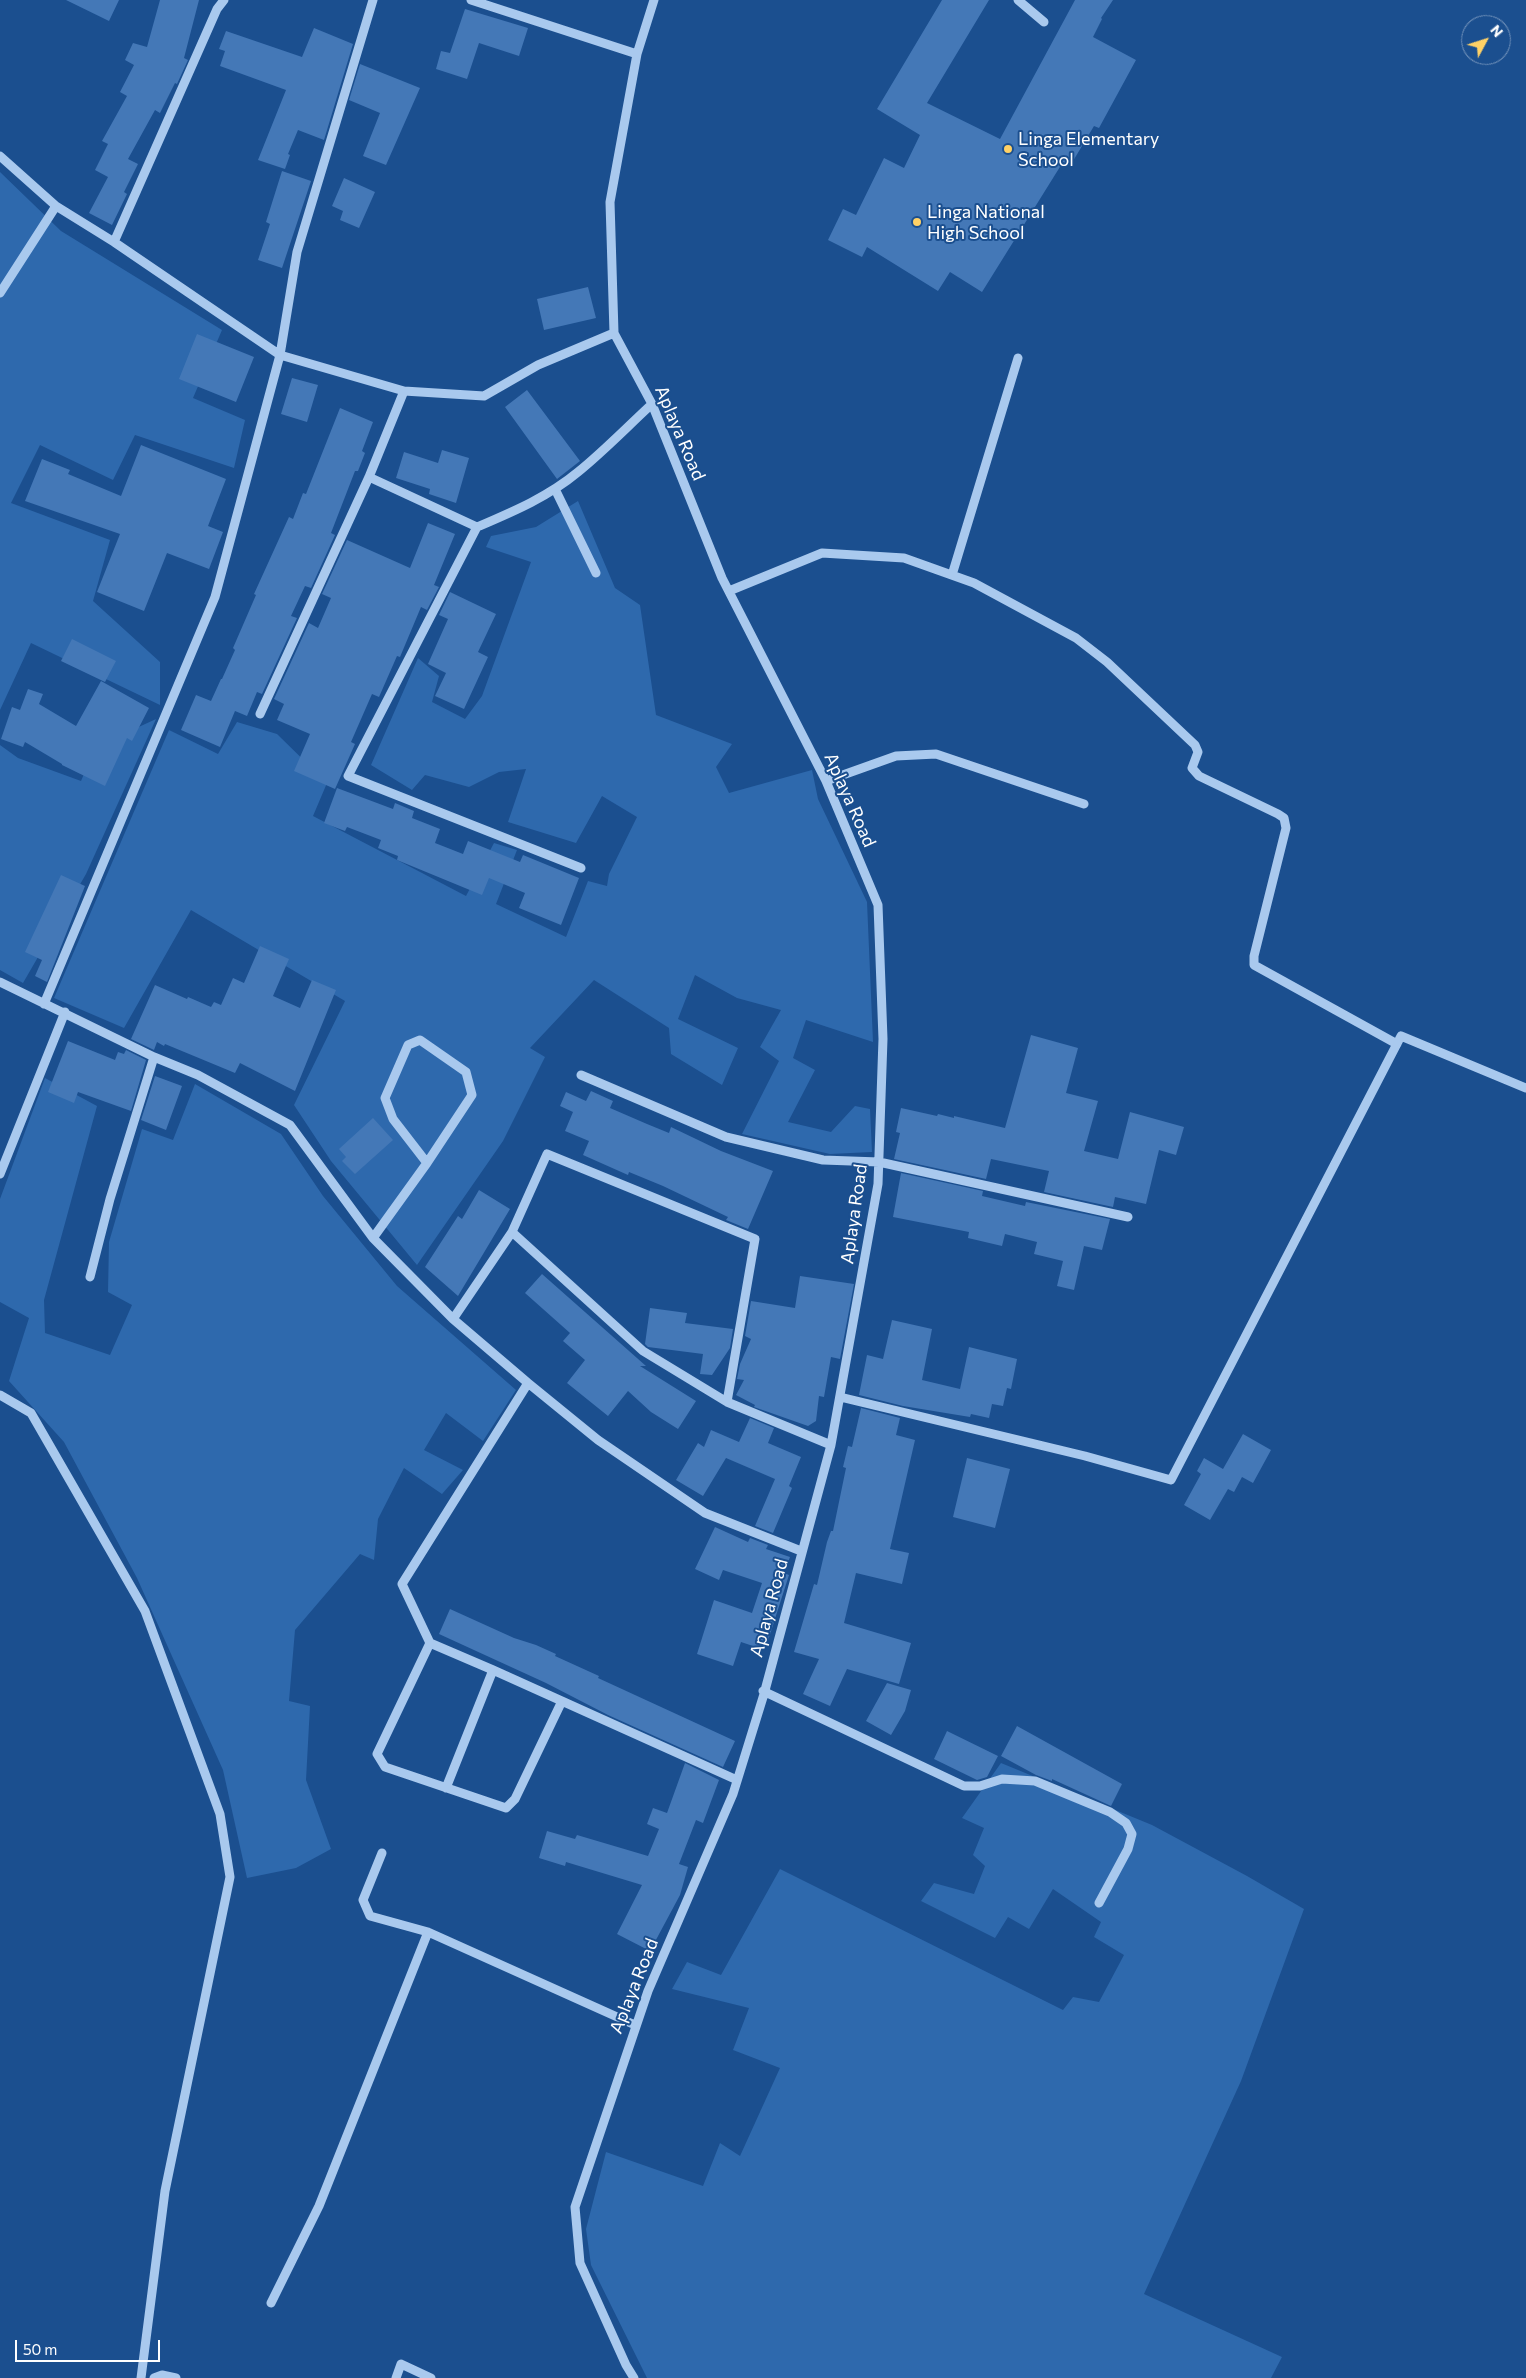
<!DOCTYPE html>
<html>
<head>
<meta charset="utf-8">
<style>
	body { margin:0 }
	#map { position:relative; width:1526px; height:2378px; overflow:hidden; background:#1b4f8f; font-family:Commissioner,sans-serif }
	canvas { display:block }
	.north { position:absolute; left:1461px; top:15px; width:50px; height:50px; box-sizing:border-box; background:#1b4f8f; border:1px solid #7695bc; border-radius:50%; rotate:50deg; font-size:14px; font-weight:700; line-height:20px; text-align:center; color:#fff }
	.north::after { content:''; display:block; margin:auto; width:18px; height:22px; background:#ffd166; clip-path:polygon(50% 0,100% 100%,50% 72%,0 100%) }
	.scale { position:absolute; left:15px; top:2340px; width:145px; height:22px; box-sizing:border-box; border:2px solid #fff; border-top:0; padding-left:6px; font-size:15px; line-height:18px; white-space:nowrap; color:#fff; -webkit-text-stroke:4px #1b4f8f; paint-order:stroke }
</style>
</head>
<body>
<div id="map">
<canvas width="1526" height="2378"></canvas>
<div class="north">N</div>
<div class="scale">50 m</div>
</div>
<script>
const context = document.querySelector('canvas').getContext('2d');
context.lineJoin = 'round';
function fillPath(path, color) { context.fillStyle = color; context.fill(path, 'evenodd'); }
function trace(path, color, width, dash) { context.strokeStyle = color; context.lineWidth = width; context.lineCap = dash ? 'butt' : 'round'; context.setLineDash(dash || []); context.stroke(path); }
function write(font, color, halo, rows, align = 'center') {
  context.font = font + ' Commissioner,sans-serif'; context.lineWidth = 4; context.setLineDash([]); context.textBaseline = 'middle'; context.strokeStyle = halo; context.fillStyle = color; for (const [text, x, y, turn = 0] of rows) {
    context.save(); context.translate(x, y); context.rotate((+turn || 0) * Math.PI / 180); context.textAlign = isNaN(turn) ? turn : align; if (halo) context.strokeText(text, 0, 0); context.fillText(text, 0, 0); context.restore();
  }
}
fillPath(new Path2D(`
	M0,172L61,231L222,330L193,398L245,420L234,468L135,435L113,480L40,445L11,503L110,540L93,601L160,662V705L31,643L0,710Z
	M578,501L615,588L640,605L656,715L732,744L716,767L729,793L812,770L818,799L867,902L873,1042L806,1020L793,1058L815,1070L788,1122L831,1132L855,1106L870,1109L872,1152L830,1154L742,1134L779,1061L760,1047L781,1010L737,998L695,975L678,1019L738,1048L722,1085L671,1054L669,1028L594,980L530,1048L545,1057L503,1141L417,1265L331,1161L294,1105L345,1001L191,910L124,1028L54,998L169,730L218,754L237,722L277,734L327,783L313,816L466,896L494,843L517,850L496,904L566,937L588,881L607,886L609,874L637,817L602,796L576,843L508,822L526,769L499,772L469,787L425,775L412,790L371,765L418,658L439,676L432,702L465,719L482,696L531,562L486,547L491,536L536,527Z
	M156,719L86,874L23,983L0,970V745L18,758L81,781L101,734L130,731Z
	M45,1078L97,1106L44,1300L45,1333L110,1355L132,1305L108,1292L109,1242L142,1129L173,1140L195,1084L281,1134L323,1196L397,1286L516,1390L483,1441L446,1413L424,1450L463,1470L442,1494L404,1468L378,1519L374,1560L360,1554L295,1630L289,1701L310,1706L306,1780L331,1849L296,1868L247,1878L223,1770L137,1578L64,1442L9,1381L29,1318L0,1302V1199Z
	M1001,1763L1152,1825L1247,1876L1304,1909L1241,2081L1144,2294L1282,2357L1271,2378H647L591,2265L586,2229L606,2152L703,2186L720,2143L740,2156L780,2068L733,2050L749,2008L672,1989L687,1962L721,1975L780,1869L1063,2010L1073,1997L1099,2002L1124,1955L1094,1937L1101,1922L1053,1889L1029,1929L1008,1917L995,1938L921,1901L934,1883L974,1894L985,1866L973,1855L984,1828L962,1818Z`), '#2e69ad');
fillPath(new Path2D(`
	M66,0H119L109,21Z
	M160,0H199L184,58L188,60L177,84L175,83L160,113L155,110L128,159L138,164L124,192L127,194L112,225L89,213L108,177L95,170L108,144L102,141L127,96L120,92L134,65L125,60L133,43L147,47Z
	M942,0H989L927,103L1000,139L1075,0H1113L1101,18L1102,19L1093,37L1136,60L1099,128L1094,126L1070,166L1063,162L982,292L950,272L938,291L867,247L862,257L828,240L843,209L856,215L884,158L904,168L920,135L877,109Z
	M465,9L528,28L519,56L479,43L467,79L436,69L441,51L450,53Z
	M314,28L353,44L324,140L298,130L288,154L290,155L285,169L258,160L286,90L220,66L225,51L219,49L226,31L302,57Z
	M360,64L420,88L386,165L363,156L380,113L349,100Z
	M282,171L311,181L282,268L258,260L270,224L266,222Z
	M344,178L375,192L359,228L340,220L343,211L332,206Z
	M588,287L596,318L544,330L537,299Z
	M197,334L254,357L236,402L179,379Z
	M292,378L318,385L307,422L281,414Z
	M527,390L580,461L557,479L505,407Z
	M340,408L373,422L362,451L365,453L358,471H355L331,533L335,535L311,588L305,586L291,616L297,618L262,694L257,692L247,716L235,711L220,747L181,730L196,695L211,701L221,679H222L235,650L233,648L256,595L254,594L289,517L293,519L303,493L306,494Z
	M141,445L226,479L208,526L223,532L209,569L167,553L144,611L97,592L120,534L25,501L42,459L70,470L68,474L121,496Z
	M442,450L469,458L456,503L429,494L430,489L396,478L404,452L438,463Z
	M428,523L455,534L434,585L439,587L427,610L421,607L400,657L397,656L379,697L372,694L351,742L355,744L335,789L294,771L310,734L277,720L284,704L274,699L309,623L318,628L331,598L322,594L347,540L410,568Z
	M450,592L496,614L478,652L488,657L464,709L435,696L446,673L428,664L448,619L439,615Z
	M72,639L116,661L105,682L61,661Z
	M101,681L149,708L132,741L127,738L105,786L62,765V764L25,742L23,747L1,739L12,707L20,710L28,689L43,694L39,704L76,726Z
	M337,788L393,809L395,803L414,811L412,818L440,829L435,843L463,854L468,841L520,862L523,855L579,878L561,925L519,908L525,893L489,878L482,895L397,860L398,856L378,848L381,840L347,827L345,831L324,823Z
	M61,875L85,886L47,982L35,976L42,960L25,952Z
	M260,946L289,959L273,996L300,1008L312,980L336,990L295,1091L240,1063L235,1073L165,1044L164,1046L157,1042L154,1050L131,1039L155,985L187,999L188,997L211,1007L214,1002L221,1005L233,978L244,983Z
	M1031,1035L1078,1048L1066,1093L1098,1101L1084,1151L1118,1159L1130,1112L1184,1127L1176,1155L1159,1150L1146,1204L1115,1197L1113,1207L1044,1192L1049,1171L991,1159L986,1179L894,1159L900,1133L896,1132L901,1108L937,1116L938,1114L954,1118V1116L1005,1128Z
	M68,1041L115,1060L118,1052L124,1054L126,1050L146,1060L131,1111L78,1092L74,1103L48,1092Z
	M155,1076L182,1086L166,1130L141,1120Z
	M591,1091L613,1101L610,1108L647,1124L669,1133L671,1127L721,1151L773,1171L748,1229L726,1220L728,1217L663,1186L629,1172L628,1175L583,1155L589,1141L565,1131L573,1112L560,1106L566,1092L586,1101Z
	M373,1118L393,1140L355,1174L342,1161L346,1157L339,1149Z
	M901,1173L983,1191L982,1196L1025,1206L1026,1202L1110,1219L1102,1250L1084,1246L1074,1290L1057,1286L1063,1261L1034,1254L1037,1242L1005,1234L1002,1246L968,1238L969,1232L893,1217Z
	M479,1190L510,1209L458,1296L425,1267L458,1216L462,1219Z
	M542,1274L646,1366H640L696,1401L678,1429L651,1412L628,1391L608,1416L567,1383L585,1360L563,1341L570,1333L525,1293Z
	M800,1276L854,1284L840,1359L831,1357L824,1397L819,1396L816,1421L808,1426L754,1407L755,1405L736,1395L744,1380L737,1379L740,1364L751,1339L745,1336L751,1301L795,1308Z
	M650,1308L687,1313L685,1323L733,1329L730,1348L712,1375L700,1374L703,1354L648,1347L645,1344Z
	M892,1320L932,1329L922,1380L960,1389L969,1347L1017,1359L1011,1389L1007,1388L1003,1406L992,1404L989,1418L971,1414L970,1417L903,1406L859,1395L867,1355L883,1359Z
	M861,1408L900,1418L896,1435L915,1440L890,1549L909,1553L902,1584L856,1573L844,1623L911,1643L899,1684L847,1669L830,1706L803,1694L819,1659L794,1652L814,1584L817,1585L827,1542L831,1531H833L846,1468L843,1467L848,1446L852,1447Z
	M750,1418L774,1428L768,1443L801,1457L789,1486L792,1488L773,1533L755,1526L775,1479L726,1458L703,1496L676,1480L698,1443L704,1447L711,1430L739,1442Z
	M1243,1434L1271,1450L1253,1483L1242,1477L1234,1492L1228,1489L1210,1520L1184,1505L1201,1474L1197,1471L1204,1458L1223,1469Z
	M967,1458L1010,1469L995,1528L953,1517Z
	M715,1527L748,1542L750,1538L768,1545L766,1549L790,1557L784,1573L789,1575L765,1650L741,1642L733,1666L697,1654L714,1600L752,1613L762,1583L723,1570L719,1580L695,1569Z
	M450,1609L514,1638L536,1645L556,1654L555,1656L599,1676L598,1678L735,1741L723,1767L608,1715L546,1683L439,1634Z
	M887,1683L911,1690L905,1711L891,1735L866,1721Z
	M1017,1726L1122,1784L1111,1806L1052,1779V1781L1036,1775L1001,1756Z
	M947,1731L998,1756L987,1777L977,1780L934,1759Z
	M685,1763L719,1780L703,1823L696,1820L679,1864L688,1867L680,1895L650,1951L617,1934L642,1885L566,1862L565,1866L539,1858L547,1831L575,1839L577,1835L648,1856L659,1829L647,1824L653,1808L667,1813Z`), '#4478b7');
trace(new Path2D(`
	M471,0L637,54
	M1018,0L1044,22
	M0,156L56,206L114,242L280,355L404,391L484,396L538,365L614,333
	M114,242L217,9L224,0
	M0,293L56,206
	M369,477L477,527C512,512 548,497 578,472C604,451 628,426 652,404
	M555,489L596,573
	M477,527L348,776L581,868
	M952,575L1018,358
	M729,591L822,553L904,558L974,583L1076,638L1107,662L1195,745L1198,752L1192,768L1199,776L1278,814L1284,818L1286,828L1254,956V965L1397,1044
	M260,714L369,477L404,391
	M826,781L896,756L936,754L1084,804
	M0,982L154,1057L198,1075L290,1125L373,1238L453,1319L528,1383L598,1440L705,1513L801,1551
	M44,1004L215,597L280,355L297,252L373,0
	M581,1075L726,1137L823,1160L879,1162L1128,1217
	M0,1174L65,1012
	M512,1232L643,1351L727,1402L831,1445
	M373,1238L427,1163L472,1095L466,1072L420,1040L408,1045L385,1098L393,1119L427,1163
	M90,1277L110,1199L154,1057
	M453,1319L512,1232L547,1154L755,1239L727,1402
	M528,1383L402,1584L430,1643L493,1670L737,1780
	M0,1395L31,1413L145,1611L220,1814L230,1877L165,2191L141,2378
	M840,1397L1085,1456L1171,1480L1401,1036L1526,1088
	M430,1643L377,1754L385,1767L506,1808L515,1799L562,1701
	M763,1691L964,1786H980L1002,1779L1035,1781L1110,1812L1126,1823L1132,1834L1128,1849L1099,1903
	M446,1788L493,1670
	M382,1853L363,1900L370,1916L428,1932
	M271,2303L319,2206L428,1932L635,2025
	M154,2378L162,2375L176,2378
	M396,2378L401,2364L431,2378
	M634,2378L626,2365L580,2263L575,2207L648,1991L733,1794L764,1694L831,1445L878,1184L883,1039L878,905L826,781L722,578L652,404L614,333L610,202L637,54L654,0`), '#a9c9ee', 9);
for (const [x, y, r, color] of [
	[1008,149,5,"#ffd166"],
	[917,222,5,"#ffd166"]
]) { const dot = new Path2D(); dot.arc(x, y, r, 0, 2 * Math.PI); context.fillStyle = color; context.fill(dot); trace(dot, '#1b4f8f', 2); }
write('18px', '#fff', '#1b4f8f', [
	["Linga Elementary",1018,139],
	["School",1018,160],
	["Linga National",927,212],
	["High School",927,233]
], 'left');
write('18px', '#fff', '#1b4f8f', [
	["Aplaya Road",680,433,67],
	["Aplaya Road",850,800,66],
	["Aplaya Road",854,1214,-82],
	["Aplaya Road",769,1608,-75],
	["Aplaya Road",634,1986,-68]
]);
</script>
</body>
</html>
